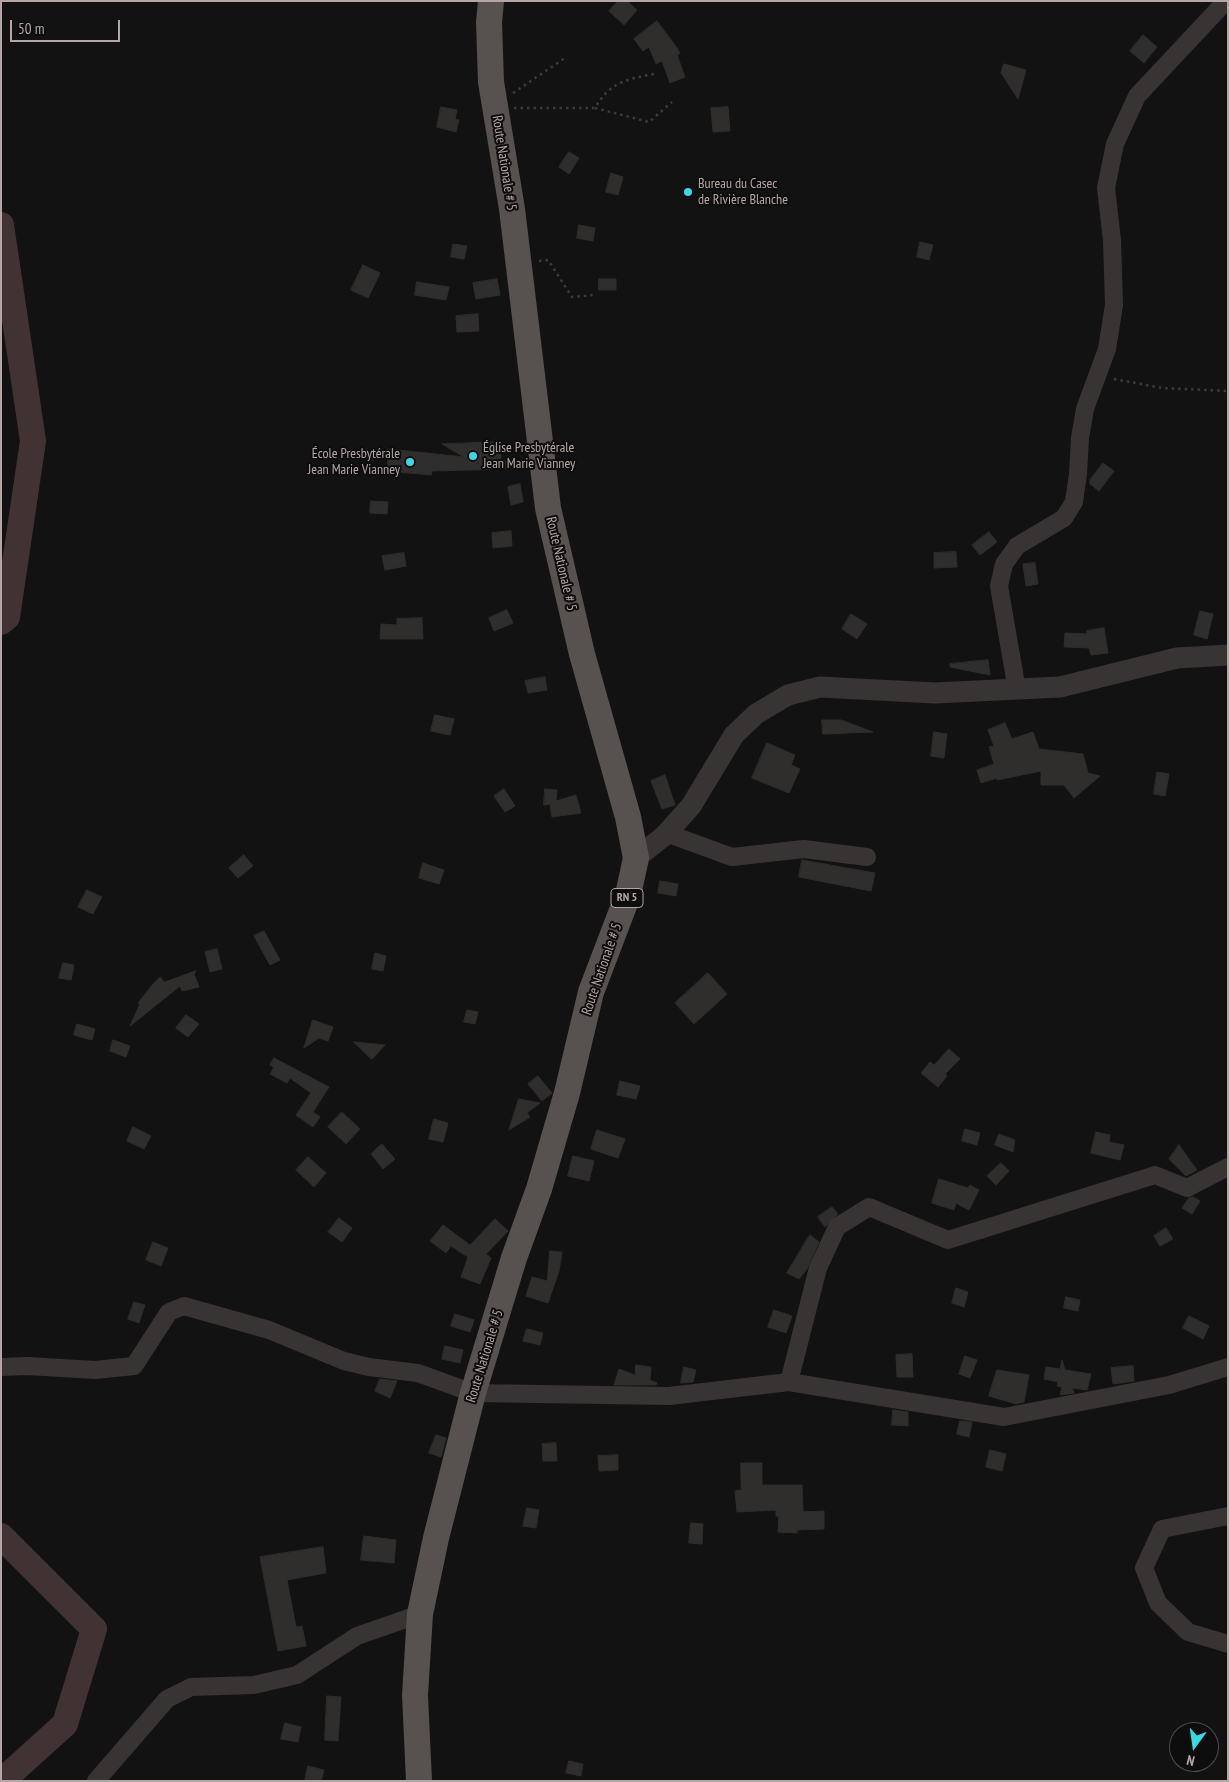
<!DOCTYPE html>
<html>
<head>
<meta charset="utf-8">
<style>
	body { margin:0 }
	#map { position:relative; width:1229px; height:1782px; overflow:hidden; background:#131212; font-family:"PT Sans Narrow",sans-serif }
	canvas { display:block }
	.frame { position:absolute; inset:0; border:2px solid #b3a6a4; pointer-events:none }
	.north { position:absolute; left:1169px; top:1722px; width:50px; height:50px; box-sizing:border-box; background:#0e0d0d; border:1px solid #504a49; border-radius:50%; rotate:194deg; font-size:14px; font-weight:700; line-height:20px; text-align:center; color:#b3a6a4 }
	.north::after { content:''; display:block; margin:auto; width:18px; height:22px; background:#39d9e4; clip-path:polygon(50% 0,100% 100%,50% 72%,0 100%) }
	.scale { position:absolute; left:10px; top:20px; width:110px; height:22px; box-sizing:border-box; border:2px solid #b3a6a4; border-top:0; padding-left:6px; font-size:15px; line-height:18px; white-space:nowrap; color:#b3a6a4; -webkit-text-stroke:4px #0e0d0d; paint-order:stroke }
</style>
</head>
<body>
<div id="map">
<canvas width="1229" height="1782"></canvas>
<div class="frame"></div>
<div class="north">N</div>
<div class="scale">50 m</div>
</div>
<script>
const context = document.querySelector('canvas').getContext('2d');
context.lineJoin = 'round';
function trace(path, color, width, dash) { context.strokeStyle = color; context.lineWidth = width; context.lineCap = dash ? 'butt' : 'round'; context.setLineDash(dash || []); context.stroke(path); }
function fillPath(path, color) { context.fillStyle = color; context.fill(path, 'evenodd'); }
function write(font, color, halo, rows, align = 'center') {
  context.font = font + ' "PT Sans Narrow",sans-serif'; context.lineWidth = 4; context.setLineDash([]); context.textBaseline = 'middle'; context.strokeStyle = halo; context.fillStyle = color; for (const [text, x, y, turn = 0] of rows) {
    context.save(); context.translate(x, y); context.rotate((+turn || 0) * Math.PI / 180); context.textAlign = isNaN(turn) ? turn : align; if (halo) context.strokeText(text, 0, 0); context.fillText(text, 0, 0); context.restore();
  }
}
trace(new Path2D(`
	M1,225L33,441L7,617L1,622
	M1,1536L94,1629L65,1724L2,1781`), '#413234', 26);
const building = new Path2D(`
	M618,1H627L637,10L624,25L609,11Z
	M657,21L677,48L680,53L677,55L685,77L670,83L662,61L656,64L649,47L643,51L634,39Z
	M1143,35L1157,47L1144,63L1130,51Z
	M1004,64L1026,70L1018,99L1001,73Z
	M441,107L457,110L455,119L459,120L456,132L437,127Z
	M728,107L730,131L713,132L711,108Z
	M569,152L579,158L569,174L559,167Z
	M611,173L623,177L618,195L606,192Z
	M579,225L595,228L593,241L577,238Z
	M920,242L933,245L929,260L917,257Z
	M453,244L467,246L464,259L451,257Z
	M363,265L380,273L368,298L351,290Z
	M497,279L500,295L476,299L473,283Z
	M599,279H616V290H599Z
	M417,282L449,287L446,300L415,295Z
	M478,314L479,331L457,332L456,316Z
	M501,442V461H507V469L432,471L431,475L387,471L389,449L464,457L442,444Z
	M1103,463L1114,471L1099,491L1090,484V480Z
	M520,484L523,502L511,505L508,487Z
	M371,501L388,502L387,514L370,513Z
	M511,531L512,546L493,548L492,533Z
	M989,532L997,542L980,555L972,545Z
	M956,552L957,567L934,568V553Z
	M404,553L406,566L385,570L382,556Z
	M1035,563L1038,584L1026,586L1023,564Z
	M507,610L513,623L494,631L489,618Z
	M1200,611L1213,614L1207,639L1194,635Z
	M851,614L867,624L857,639L842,629Z
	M422,618L423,639H380L381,624L397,625V619Z
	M1104,628L1108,653L1091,655L1089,648L1064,647L1065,633L1087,634V631Z
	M988,660L990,675L950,667V664Z
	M545,677L547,690L528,693L525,681Z
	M435,715L454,719L450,735L431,731Z
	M822,720H841L873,732L823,734Z
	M1005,723L1012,739L1033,732L1039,749L1083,754L1088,773L1100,776L1074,798L1064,785H1041V771L997,780V778L981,783L977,770L994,764L989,747L994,746L988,730Z
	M934,732L947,734L944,758L931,756Z
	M767,743L795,755L791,765L800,769L789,793L752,778Z
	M1157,772L1169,774L1165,796L1154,794Z
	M665,775L675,805L662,809L651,781Z
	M504,789L515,806L505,812L494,796Z
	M545,789L557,790L556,801L576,795L581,813L552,817L550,804L544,805Z
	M244,855L253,866L238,878L229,868Z
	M802,860L875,873L871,891L799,877Z
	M423,863L444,870L439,884L419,878Z
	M660,881L678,884L676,896L658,893Z
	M87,890L102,897L93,914L78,907Z
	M264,931L280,960L270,965L254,936Z
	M217,949L222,969L210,972L205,952Z
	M375,953L386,956L383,971L372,969Z
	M63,963L74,965L71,980L59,978Z
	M196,971L194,974L199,987L182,991L180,986L130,1026L140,1004L138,1003L153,984L160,977L164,982Z
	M708,973L727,994L694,1024L675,1003Z
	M467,1010L478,1012L475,1024L464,1022Z
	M186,1015L199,1024L188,1037L176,1028Z
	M313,1020L333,1027L328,1041L319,1038L304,1048Z
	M77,1024L95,1029L92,1040L74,1035Z
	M113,1040L130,1046L126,1057L110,1051Z
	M354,1042L385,1045L372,1059Z
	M949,1049L960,1059L945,1074L947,1076L938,1087L921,1073L930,1062L934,1065Z
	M274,1058L329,1087L313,1112L320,1117L313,1127L296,1115L311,1093L290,1078L287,1083L270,1074L274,1067L270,1065Z
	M538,1076L552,1093L542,1101L528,1084Z
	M620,1081L640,1086L636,1099L617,1095Z
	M519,1099L540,1103L527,1113L530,1117L509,1130Z
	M342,1112L360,1129L346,1144L328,1127Z
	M434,1119L448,1123L443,1142L429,1139Z
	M133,1127L151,1136L144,1149L127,1141Z
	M965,1129L980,1133L977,1145L962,1141Z
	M597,1130L625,1139L618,1158L591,1149Z
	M1096,1132L1110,1135L1109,1142L1124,1145L1120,1160L1091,1153Z
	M999,1134L1015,1140L1013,1152L995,1145Z
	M382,1144L395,1159L383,1169L371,1154Z
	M1179,1145L1197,1170L1186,1176L1169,1159Z
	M573,1156L594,1161L589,1181L568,1176Z
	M308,1157L326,1173L314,1187L296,1170Z
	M1001,1163L1009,1171L996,1185L987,1176Z
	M939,1179L968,1188L970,1185L979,1190L969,1210L956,1203L954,1210L932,1203Z
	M1193,1197L1200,1201L1192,1214L1182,1208L1189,1198Z
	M832,1207L838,1214L825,1227L818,1217Z
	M339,1218L352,1228L342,1242L328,1232Z
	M495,1219L508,1231L486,1254L491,1258L480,1284L461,1277L468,1257L451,1246L446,1253L430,1241L443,1225L470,1245Z
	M1166,1228L1173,1239L1160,1246L1154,1236Z
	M810,1235L819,1242L807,1269L799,1279L787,1273Z
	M153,1242L168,1248L161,1266L146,1260Z
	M550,1251L562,1252L559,1271L548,1303L526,1296L532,1277L547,1281Z
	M956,1288L968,1292L964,1307L952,1303Z
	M1066,1297L1080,1300L1078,1311L1064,1308Z
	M134,1302L145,1305L139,1323L128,1319Z
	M774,1310L792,1316L786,1333L768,1327Z
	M455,1314L474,1320L470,1332L451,1326Z
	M1189,1316L1209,1326L1203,1339L1183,1328Z
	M527,1329L543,1333L540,1345L523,1341Z
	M445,1346L463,1350L460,1363L442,1359Z
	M912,1354L913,1377H897L896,1355Z
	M965,1356L977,1360L970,1378L959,1374Z
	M1062,1360L1065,1370L1091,1374L1087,1390L1072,1388L1074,1393L1060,1395L1062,1387L1057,1386L1058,1382L1044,1379L1046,1367L1060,1369Z
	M636,1365L651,1367L650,1380L657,1383L656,1385H614L619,1369L635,1375Z
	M1133,1366L1134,1381L1113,1384L1111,1368Z
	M684,1367L696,1370L693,1382L681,1383Z
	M997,1370L1029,1375L1024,1402L1016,1404L989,1396Z
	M380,1379L397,1381L390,1398L375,1391Z
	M893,1410L908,1412V1426L892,1425Z
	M960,1421L972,1422L969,1437L957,1434Z
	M436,1435L446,1438L441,1457L429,1453Z
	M556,1443L557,1461H543L542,1444Z
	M990,1450L1006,1454L1002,1471L986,1467Z
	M618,1455V1470L599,1471L598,1456Z
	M741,1463H762V1485H802L803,1512L824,1511V1529L797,1530V1533L778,1532L779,1516H776V1510L737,1512L735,1491L741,1490Z
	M527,1508L539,1510L536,1528L523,1526Z
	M691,1523L703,1524L702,1544L689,1543Z
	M364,1536L396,1540L394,1563L361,1560Z
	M323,1547L326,1573L287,1580L296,1627L302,1626L306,1646L278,1651L260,1557Z
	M327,1696L341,1697L338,1741L325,1740Z
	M285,1723L301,1727L298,1742L281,1739Z
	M569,1761L583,1764L581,1776L566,1773Z
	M308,1766L324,1770L321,1781H305Z`);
fillPath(building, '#2f2e2d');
trace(building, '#2f2d2c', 1);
trace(new Path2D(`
	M513,93L565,58
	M514,108H595C610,82 627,79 654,74
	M595,108L649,122L672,102
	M539,261L548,260L572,297L593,295
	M1114,379L1162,388L1228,391`), '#3f3a39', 2.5, [2.5, 4]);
trace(new Path2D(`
	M1017,690L999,586L1004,564L1017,546L1064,518L1074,502L1078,474L1080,438L1085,409L1107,349L1114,305L1112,240L1106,188L1115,144L1137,96L1226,1
	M666,833L732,857L804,849L867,857
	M1,1367L28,1366L95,1370L134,1366L169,1312L184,1306L269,1330L344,1361L369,1367L418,1373L473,1393L669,1396L789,1382L1004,1417L1169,1385L1228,1367
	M789,1382L818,1268L837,1227L869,1207L948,1240L1155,1175L1187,1188L1228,1167
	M1228,1516L1162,1529L1144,1568L1158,1603L1188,1632L1228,1644
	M96,1781L167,1699L191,1687L254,1685L297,1675L357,1636L420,1614`), '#383433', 18);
trace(new Path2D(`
	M636,858L664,836L691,806L734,735L756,714L788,695L820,687L935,693L1060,687L1177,658L1228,655`), '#383433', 21);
trace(new Path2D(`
	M419,1781L415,1695L420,1614L436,1538L473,1393L514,1258L539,1189L567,1093L591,992L628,895L636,858L628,817L582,654L548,508L512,209L491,82L489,22L491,1`), '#57514f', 26);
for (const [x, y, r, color] of [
	[688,192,5,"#39d9e4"],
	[473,456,5,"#39d9e4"],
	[410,462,5,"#39d9e4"]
]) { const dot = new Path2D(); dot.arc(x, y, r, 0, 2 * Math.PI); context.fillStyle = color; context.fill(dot); trace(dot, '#0e0d0d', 2); }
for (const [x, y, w] of [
	[627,898,32]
]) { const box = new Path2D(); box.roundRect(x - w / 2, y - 9.5, w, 19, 4); context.fillStyle = '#0e0d0d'; context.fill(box); trace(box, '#b3a6a4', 1); }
write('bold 12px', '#b3a6a4', null, [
	["RN 5",627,898]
]);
write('14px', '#b3a6a4', '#0e0d0d', [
	["Route Nationale # 5",504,163,81],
	["Route Nationale # 5",561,564,77],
	["Route Nationale # 5",602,969,-71],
	["Route Nationale # 5",485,1356,-73]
]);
write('14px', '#b3a6a4', '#0e0d0d', [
	["Bureau du Casec",698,184],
	["de Rivière Blanche",698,200],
	["Église Presbytérale",483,448],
	["Jean Marie Vianney",483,464],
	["École Presbytérale",400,454,"right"],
	["Jean Marie Vianney",400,470,"right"]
], 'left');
</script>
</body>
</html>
